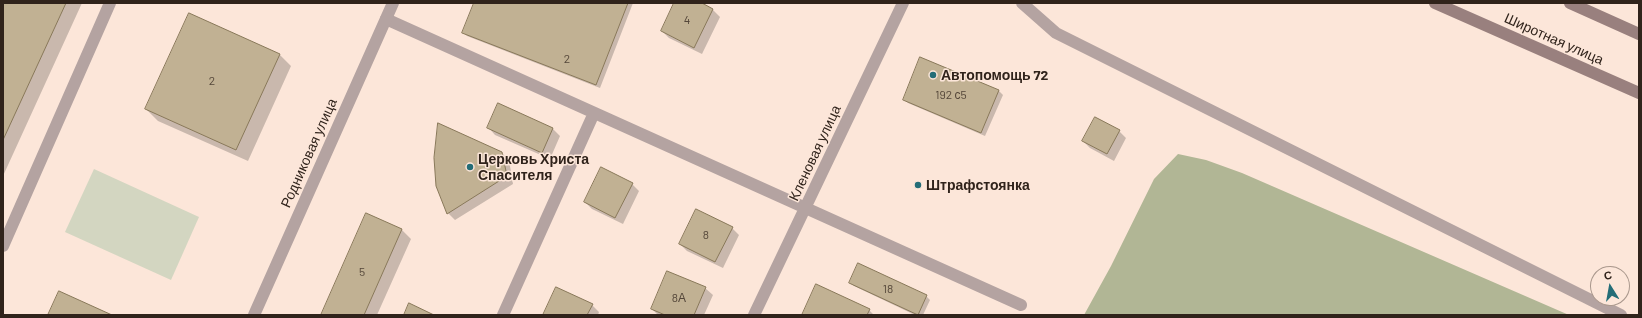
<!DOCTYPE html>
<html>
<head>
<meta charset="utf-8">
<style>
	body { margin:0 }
	#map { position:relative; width:1642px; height:318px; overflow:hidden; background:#fce6d9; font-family:Barlow,sans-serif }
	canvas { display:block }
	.frame { position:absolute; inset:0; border:4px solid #30231b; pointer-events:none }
	.north { position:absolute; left:1590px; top:266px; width:40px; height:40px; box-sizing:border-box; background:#fce6d9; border:1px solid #aa988d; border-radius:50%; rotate:349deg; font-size:11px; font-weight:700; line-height:16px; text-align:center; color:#30231b }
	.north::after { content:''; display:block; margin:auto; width:14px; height:18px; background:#246d77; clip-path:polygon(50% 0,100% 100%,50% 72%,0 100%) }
</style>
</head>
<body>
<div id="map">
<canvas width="1642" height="318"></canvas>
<div class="frame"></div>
<div class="north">С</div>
</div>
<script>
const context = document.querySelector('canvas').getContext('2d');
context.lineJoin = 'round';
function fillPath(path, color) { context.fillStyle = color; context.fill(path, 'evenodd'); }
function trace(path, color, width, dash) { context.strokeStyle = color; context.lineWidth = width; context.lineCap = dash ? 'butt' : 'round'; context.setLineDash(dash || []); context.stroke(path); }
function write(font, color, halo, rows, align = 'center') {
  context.font = font + ' Barlow,sans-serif'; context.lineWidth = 3; context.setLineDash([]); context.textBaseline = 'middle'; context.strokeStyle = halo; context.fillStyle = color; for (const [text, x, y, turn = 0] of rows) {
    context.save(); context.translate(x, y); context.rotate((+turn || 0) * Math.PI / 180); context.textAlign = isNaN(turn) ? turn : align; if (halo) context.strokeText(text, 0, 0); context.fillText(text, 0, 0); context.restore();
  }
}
fillPath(new Path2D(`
	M94,169L199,217L171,280L65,232Z`), '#d3d6c1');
fillPath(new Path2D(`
	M1178,154L1206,160L1242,173L1569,315H1084L1111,266L1154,179Z`), '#b1b695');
fillPath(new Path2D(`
	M3,3H82L3,176Z
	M475,3H633L600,88L467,36L463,32Z
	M676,3H699L712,9L720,17L702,54L669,38L662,31Z
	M279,54L291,66L248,161L158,121L146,109Z
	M921,58L999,91L1003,95L985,136L908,103L904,99Z
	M498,104L553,129L560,136L550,159L495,135L488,127Z
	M1119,131L1126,138L1114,161L1090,148L1083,141Z
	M502,153L509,160L513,184L455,220L448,213Z
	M632,184L639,191L623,224L592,209L585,202Z
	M367,215L402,230L411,239L377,315H322Z
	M732,228L739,235L723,268L687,251L680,244Z
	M850,283L926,296L930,300L923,315H915L854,286Z
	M705,288L713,295L704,315H658L652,309Z
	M592,305L599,312L598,315H544Z
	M869,310L874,315H803Z`), '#0003');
const building = new Path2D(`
	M3,3H66L3,140Z
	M474,3H628L596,85L462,33Z
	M674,3H702L713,9L694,48L661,31Z
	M189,13L280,54L236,150L145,109Z
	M920,57L999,90L981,133L903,100Z
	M498,103L553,128L542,153L487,128Z
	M1095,117L1120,130L1107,154L1082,141Z
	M438,123L502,152L507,176L447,214L436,186L434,158Z
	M601,167L633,183L615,218L584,202Z
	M696,209L733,227L715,262L679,244Z
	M366,213L402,229L364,315H321Z
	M858,263L927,295L918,315L849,283Z
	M667,271L706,287L694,315H665L651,309Z
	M816,284L870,309L867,315H802Z
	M556,287L593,304L587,315H543Z
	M59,291L112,315H48Z
	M409,303L434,315H404Z`);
fillPath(building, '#c1b193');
trace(building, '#887859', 1);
trace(new Path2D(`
	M1022,3L1056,33L1621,315
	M386,19L1021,305
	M3,246L110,3
	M503,315L594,113
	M754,315L903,3`), '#b4a3a1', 12);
trace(new Path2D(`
	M254,315L393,3`), '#b4a3a1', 12);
trace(new Path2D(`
	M1435,3L1639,93
	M1570,3L1639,34`), '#99807e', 12);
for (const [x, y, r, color] of [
	[933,75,4,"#246d77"],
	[470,167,4,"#246d77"],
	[918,185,4,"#246d77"]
]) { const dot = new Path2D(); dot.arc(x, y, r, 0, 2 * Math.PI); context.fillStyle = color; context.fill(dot); trace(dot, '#fce6d9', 1.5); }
write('12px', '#544639', null, [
	["4",687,20],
	["2",567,59],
	["2",212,81],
	["192 с5",951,95],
	["8",706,235],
	["5",362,272],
	["18",888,289],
	["8А",679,298]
]);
write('14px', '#30231b', '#fce6d9', [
	["Широтная улица",1554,39,24],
	["Родниковая улица",309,153,-66],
	["Кленовая улица",815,153,-65]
]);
write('bold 14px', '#30231b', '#fce6d9', [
	["Автопомощь 72",941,75],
	["Церковь Христа",478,159],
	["Спасителя",478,175],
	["Штрафстоянка",926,185]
], 'left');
</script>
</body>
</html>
